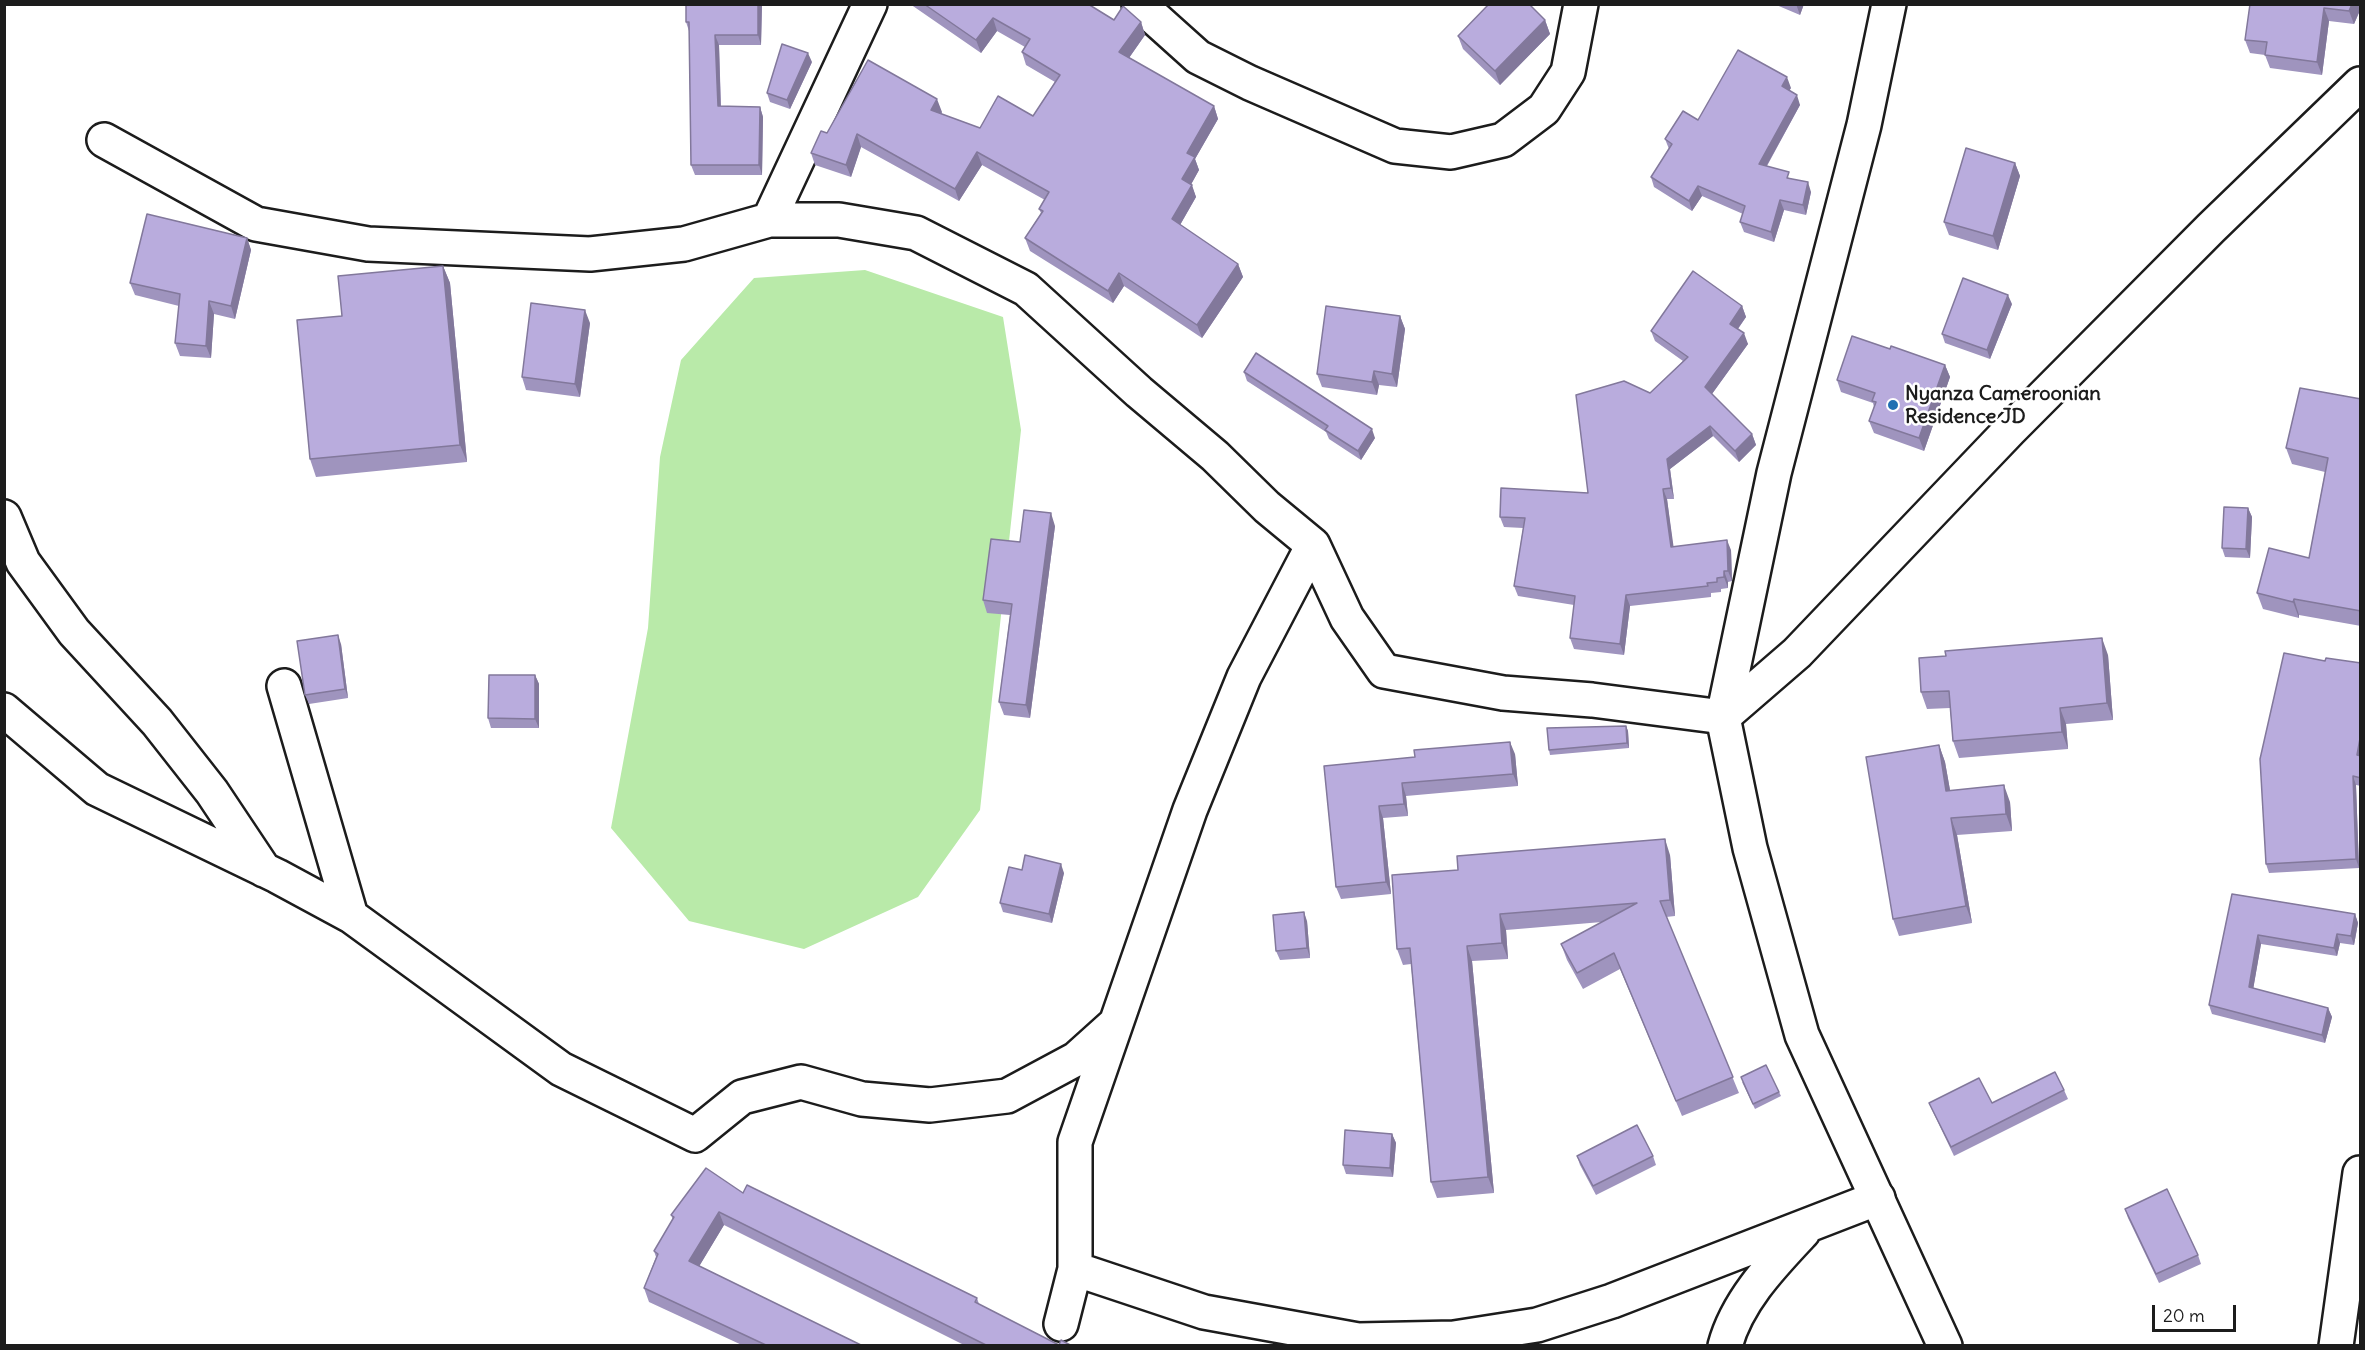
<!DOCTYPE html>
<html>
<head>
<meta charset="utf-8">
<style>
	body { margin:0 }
	#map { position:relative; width:2365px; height:1350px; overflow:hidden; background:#fff; font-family:Delius,sans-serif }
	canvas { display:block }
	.frame { position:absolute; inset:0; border:6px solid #1c1c1c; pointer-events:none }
	.scale { position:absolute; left:2152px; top:1305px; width:84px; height:27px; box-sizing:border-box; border:3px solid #1c1c1c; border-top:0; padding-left:8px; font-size:18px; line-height:21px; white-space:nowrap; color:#1c1c1c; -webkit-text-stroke:4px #fff; paint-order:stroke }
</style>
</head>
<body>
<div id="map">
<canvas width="2365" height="1350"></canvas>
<div class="frame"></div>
<div class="scale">20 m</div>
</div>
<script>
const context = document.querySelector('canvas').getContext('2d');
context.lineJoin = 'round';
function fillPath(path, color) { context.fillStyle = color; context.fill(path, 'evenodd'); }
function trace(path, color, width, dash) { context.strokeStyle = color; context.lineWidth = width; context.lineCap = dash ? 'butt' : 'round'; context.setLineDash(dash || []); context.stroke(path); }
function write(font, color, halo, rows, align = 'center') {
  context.font = font + ' Delius,sans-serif'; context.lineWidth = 5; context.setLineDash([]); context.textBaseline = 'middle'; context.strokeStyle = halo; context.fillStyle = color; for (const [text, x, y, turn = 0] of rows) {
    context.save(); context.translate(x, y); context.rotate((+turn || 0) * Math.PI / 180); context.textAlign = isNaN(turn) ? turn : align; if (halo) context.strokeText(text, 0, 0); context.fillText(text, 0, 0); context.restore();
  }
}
fillPath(new Path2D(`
	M865,270L1003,317L1021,430L980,810L918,897L804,949L689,921L611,828L648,628L660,457L681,360L754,278Z`), '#b9eaa9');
const street = new Path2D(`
	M1139,4L1198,57L1250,83L1395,146L1451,152L1503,140L1544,109L1568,72L1581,4
	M104,140L256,224L368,244L590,254L684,244L769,220H839L916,233L1026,289L1139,392L1215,456L1267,507L1313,545L1347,618L1384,671L1503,693L1592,700L1723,717L1774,473L1864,125L1889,4
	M769,220L870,4
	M4,517L23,562L74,632L157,722L212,792L264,870
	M284,686L351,916L561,1069L695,1135L742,1097L801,1082L862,1099L930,1105L1007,1096L1076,1059L1116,1023
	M4,710L97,789L277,876L351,916
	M1075,1269L1204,1312L1358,1340L1454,1338L1537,1325L1612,1301L1878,1198
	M1061,1324L1075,1269V1142L1190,810L1244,677L1313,545
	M1725,1346C1737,1301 1772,1265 1803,1232
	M2336,1346L2360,1173`);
const secondary = new Path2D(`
	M1945,1346L1802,1035L1750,848L1723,717L1797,653L2010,430L2211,228L2360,84`);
trace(street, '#1c1c1c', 38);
trace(secondary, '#1c1c1c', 38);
trace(street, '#fff', 33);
trace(secondary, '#fff', 33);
fillPath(new Path2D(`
	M686,4H762L761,45H719L721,106L760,107L763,117L762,175H695L691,165L689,31L686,22Z
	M910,4H1088L1114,20L1141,22L1145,35L1129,58L1214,106L1218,119L1195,159L1199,170L1191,184L1196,197L1180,225L1238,264L1243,277L1202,338L1124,286L1113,303L1030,251L1025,238L1041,213L1039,209L1045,200L982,165L959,201L861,147L851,177L815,165L811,153L827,133L942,112L941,114L980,128L1033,116L1055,82L1026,65L1022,52L1025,47L997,31L981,53Z
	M1774,4H1804L1800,15Z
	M2250,4H2361V8L2354,24L2329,21L2322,75L2270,68L2265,55L2250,53L2245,40Z
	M1545,20L1550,34L1500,85L1463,49L1458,36Z
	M812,62L790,109L770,102L767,93Z
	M1791,88L1789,90L1800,105L1767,166L1791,179L1811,192L1806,215L1784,210L1774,242L1744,232L1740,222L1743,214L1702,196L1692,211L1654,187L1651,177L1669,149L1665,139L1698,120Z
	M2015,163L2020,176L1998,250L1949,235L1944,222Z
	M247,238L251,250L235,319L214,314L211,358L180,356L175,343L179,306L135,295L130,283Z
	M443,266L450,283L467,462L316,477L310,459L342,316Z
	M2012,304L1990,359L1945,343L1942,334Z
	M1742,306L1746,317L1738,329L1748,344L1712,394L1752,434L1756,445L1739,462L1713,436L1670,469L1674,499H1667L1673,547L1731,550L1732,581L1728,582V588L1721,589V592L1711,593V597L1630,606L1624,655L1574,649L1570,638L1574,605L1518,596L1514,586L1523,528L1504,527L1500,517L1588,493L1650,393L1683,361L1655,341L1651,331Z
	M1400,316L1405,329L1397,387L1379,385L1377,395L1322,387L1317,374Z
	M590,323L580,397L526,390L522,377Z
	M1945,365L1950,377L1924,451L1874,433L1869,421L1874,407L1873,403L1841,392L1837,380Z
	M1244,372L1375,438L1361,460L1329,439L1326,432L1247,381Z
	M2361,399V626L2299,615V618L2263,609L2257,593L2309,558L2325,472L2292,464L2286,448Z
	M2248,508L2252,517L2250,558L2225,557L2222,548Z
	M1055,526L1030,718L1004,715L999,702L1010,615L987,613L983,600L1020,542Z
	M341,644L348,698L309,704L305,695Z
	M2108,655L2113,720L2066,724L2068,749L1959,758L1953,741L1950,708L1927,709L1921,692Z
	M2325,661L2361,663V786L2356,785L2359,868L2269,873L2266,864Z
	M535,675L539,684V728H491L488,718Z
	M1626,726L1628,731L1629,748L1550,755L1549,750Z
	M1939,745L1945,762L1950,790L2010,802L2012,831L1957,835L1972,923L1899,936L1893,919Z
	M1515,754L1518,786L1406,796L1408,816L1383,818L1391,894L1341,899L1336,887L1324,766Z
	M1670,855L1675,916L1666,917L1739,1093L1682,1116L1620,969L1583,989L1567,960L1561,944L1602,922L1506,930L1508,959L1472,961L1494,1193L1437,1198L1431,1182L1411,964L1403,965L1397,949Z
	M1022,870L1064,873L1052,923L1003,912L1000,903Z
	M2232,894L2355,914L2358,923L2354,945L2340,943L2337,956L2261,944L2253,989L2328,1008L2332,1017L2325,1043L2212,1014L2209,1005Z
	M1307,921L1310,958L1280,960L1276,951Z
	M1742,1082L1779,1092L1781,1096L1755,1109Z
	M2064,1090L2068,1099L1954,1156L1933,1112L1929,1103H1992Z
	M1392,1134L1396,1143L1393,1177L1346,1174L1343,1165Z
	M1577,1156H1653L1656,1165L1596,1195L1580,1165Z
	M743,1193L977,1298L979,1304L1059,1345L1072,1346H966L724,1225L699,1266L863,1346H744L649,1302L644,1288L656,1257L654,1251L673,1220L671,1215Z
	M2125,1209L2198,1255L2201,1264L2159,1283L2128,1218Z`), '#9f94be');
fillPath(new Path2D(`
	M758,4H762L761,45L758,35Z
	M1796,4H1804L1800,15Z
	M2352,4H2361V8L2354,24L2349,11Z
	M2324,8L2329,21L2322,75L2317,62Z
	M993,18L997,31L981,53L976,40Z
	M1545,20L1550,34L1500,85L1495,71Z
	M1141,22L1145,35L1124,65L1119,52Z
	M715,35L719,45L721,117L718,106Z
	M808,53L812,62L790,109L787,100Z
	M1787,77L1791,88L1786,96L1782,86Z
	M1797,95L1800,105L1762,174L1759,164Z
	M937,99L942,112L936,123L931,110Z
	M1214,106L1218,119L1195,159L1199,170L1187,192L1182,179L1187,153Z
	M760,107L763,117L762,175L759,165Z
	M857,134L861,147L851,177L846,165Z
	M977,152L982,165L959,201L955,189Z
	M2015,163L2020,176L1998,250L1993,236Z
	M1808,182L1811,192L1806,215L1803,205Z
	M1192,185L1196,197L1176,232L1172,219Z
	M1698,186L1702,196L1692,211L1689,201Z
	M1780,200L1784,210L1774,242L1771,232Z
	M247,238L251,250L235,319L231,306Z
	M1238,264L1243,277L1202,338L1197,325Z
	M443,266L450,283L467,462L460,445Z
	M1119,273L1124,286L1113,303L1108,291Z
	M2008,295L2012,304L1990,359L1987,350Z
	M209,301L214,314L211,358L206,346Z
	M1742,306L1746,317L1734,334L1730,324Z
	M585,310L590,323L580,397L575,384Z
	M1400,316L1405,329L1397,387L1392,374Z
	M1744,333L1748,344L1709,398L1705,387Z
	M1945,365L1950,377L1924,451L1919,438Z
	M1374,371L1379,385L1377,395L1372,382Z
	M1710,426L1713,436L1670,469L1674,499L1671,488L1667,459Z
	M1372,429L1375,438L1361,460L1358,451Z
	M1752,434L1756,445L1739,462L1735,451Z
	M1663,489L1667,499L1675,557L1671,547Z
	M2248,508L2252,517L2250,558L2246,549Z
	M1051,513L1055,526L1030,718L1026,705Z
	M1727,540L1731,550L1732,581L1728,571Z
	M1724,571L1728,582V588L1724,577Z
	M1626,595L1630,606L1624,655L1620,644Z
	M2294,599L2299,615V618L2293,602Z
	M338,635L341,644L348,698L345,689Z
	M2102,638L2108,655L2113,720L2107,703Z
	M535,675L539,684V728L535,719Z
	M2060,708L2066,724L2068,749L2062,732Z
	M1626,726L1628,731L1629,748L1627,743Z
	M2361,733V761L2357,755Z
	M1510,742L1515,754L1518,786L1513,774Z
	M1939,745L1945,762L1953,807L1946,791Z
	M2353,776L2356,785L2359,868L2356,859Z
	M1402,783L1406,796L1408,816L1404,804Z
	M2004,785L2010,802L2012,831L2006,814Z
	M1379,806L1383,818L1391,894L1386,882Z
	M1951,818L1957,835L1972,923L1966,906Z
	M1665,839L1670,855L1675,916L1670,900Z
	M1061,864L1064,873L1052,923L1049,914Z
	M1304,912L1307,921L1310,958L1307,948Z
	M1500,914L1506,930L1508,959L1502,943Z
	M2355,914L2358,923L2354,945L2351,936Z
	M2337,934L2340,943L2337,956L2334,948Z
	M2258,935L2261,944L2252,996L2249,987Z
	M1467,946L1472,961L1494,1193L1488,1177Z
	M2328,1008L2332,1017L2325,1043L2322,1035Z
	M1392,1134L1396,1143L1393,1177L1390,1168Z
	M719,1212L724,1225L694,1275L689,1261Z`), '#82789b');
const building = new Path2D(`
	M686,4H758V35H715L718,106L760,107L759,165H691L689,22H686Z
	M924,4H1088L1114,20L1123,6L1141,22L1119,52L1214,106L1187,153L1195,157L1182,179L1192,185L1172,219L1238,264L1197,325L1119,273L1108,291L1025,238L1043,211L1039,209L1049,192L977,152L955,189L857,134L846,165L811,153L821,131L827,133L868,60L937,99L931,110L980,128L998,96L1033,116L1060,75L1022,52L1030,39L993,18L976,40Z
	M1489,4H1529L1545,20L1495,71L1458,36Z
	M2250,4H2352L2349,11L2324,8L2317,62L2265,55L2267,42L2245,40Z
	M782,44L808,53L787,100L767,93Z
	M1738,50L1787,77L1782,86L1797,95L1759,164L1789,172L1787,178L1808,182L1803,205L1780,200L1771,232L1740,222L1745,206L1698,186L1689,201L1651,177L1672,144L1665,139L1683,111L1698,120Z
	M1966,148L2015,163L1993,236L1944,222Z
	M147,214L247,238L231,306L209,301L206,346L175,343L180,294L130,283Z
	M443,266L460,445L310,459L297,320L342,316L338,276Z
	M1693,271L1742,306L1730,324L1744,333L1705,387L1752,434L1735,451L1710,426L1667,459L1671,488L1663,489L1671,547L1727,540L1728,571H1724V577L1717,578V582L1707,583L1708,586L1626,595L1620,644L1570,638L1575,596L1514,586L1525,518L1500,517L1501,488L1588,493L1576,395L1624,381L1650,393L1688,357L1651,331Z
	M1963,278L2008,295L1987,350L1942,334Z
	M531,303L585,310L575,384L522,377Z
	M1326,306L1400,316L1392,374L1374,371L1372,382L1317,374Z
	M1852,336L1890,349L1891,346L1945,365L1919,438L1869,421L1876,402L1872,401L1875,393L1837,380Z
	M1256,353L1372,429L1358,451L1325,430L1328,426L1244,372Z
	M2300,388L2361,399V611L2294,599L2293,602L2257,593L2269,548L2309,558L2328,458L2286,448Z
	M2224,507L2248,508L2246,549L2222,548Z
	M1024,510L1051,513L1026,705L999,702L1012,604L983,600L991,539L1020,542Z
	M338,635L345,689L305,695L297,641Z
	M2102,638L2107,703L2060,708L2062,732L1953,741L1949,691L1921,692L1919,658L1946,656L1945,651Z
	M2284,653L2325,661L2326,658L2361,663V733L2357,755L2361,756V778L2353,776L2356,859L2266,864L2260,759Z
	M489,675H535V719L488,718Z
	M1626,726L1627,743L1549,750L1547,728Z
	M1510,742L1513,774L1402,783L1404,804L1379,806L1386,882L1336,887L1324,766L1415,757L1414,750Z
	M1939,745L1946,791L2004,785L2006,814L1951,818L1966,906L1893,919L1866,757Z
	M1665,839L1670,900L1660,901L1733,1077L1676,1101L1614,953L1577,973L1561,944L1637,903L1500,914L1502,943L1467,946L1488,1177L1431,1182L1410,948L1397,949L1392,875L1458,870L1457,856Z
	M1025,855L1061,864L1049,914L1000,903L1009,867L1022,870Z
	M2232,894L2355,914L2351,936L2337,934L2334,948L2258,935L2249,987L2328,1008L2322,1035L2209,1005Z
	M1304,912L1307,948L1276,951L1273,915Z
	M1766,1065L1779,1092L1753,1104L1741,1077Z
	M2055,1072L2064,1090L1951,1147L1929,1103L1979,1078L1992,1103Z
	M1637,1125L1653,1156L1593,1186L1577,1156Z
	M1345,1130L1392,1134L1390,1168L1343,1165Z
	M706,1168L743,1193L747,1185L977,1298L975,1302L1059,1345L1061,1340L1072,1346H988L719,1212L689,1261L863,1346H768L644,1288L658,1254L654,1251L674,1217L671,1215Z
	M2167,1189L2198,1255L2156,1274L2125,1209Z`);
fillPath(building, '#b9acdd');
trace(building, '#82789b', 1.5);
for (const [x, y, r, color] of [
	[1893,405,6,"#1f6fb2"]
]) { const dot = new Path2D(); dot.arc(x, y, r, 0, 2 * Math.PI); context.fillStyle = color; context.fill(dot); trace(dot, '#fff', 2); }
write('bold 20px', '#1c1c1c', '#fff', [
	["Nyanza Cameroonian",1905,394],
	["Residence JD",1905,417]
], 'left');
</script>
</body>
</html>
